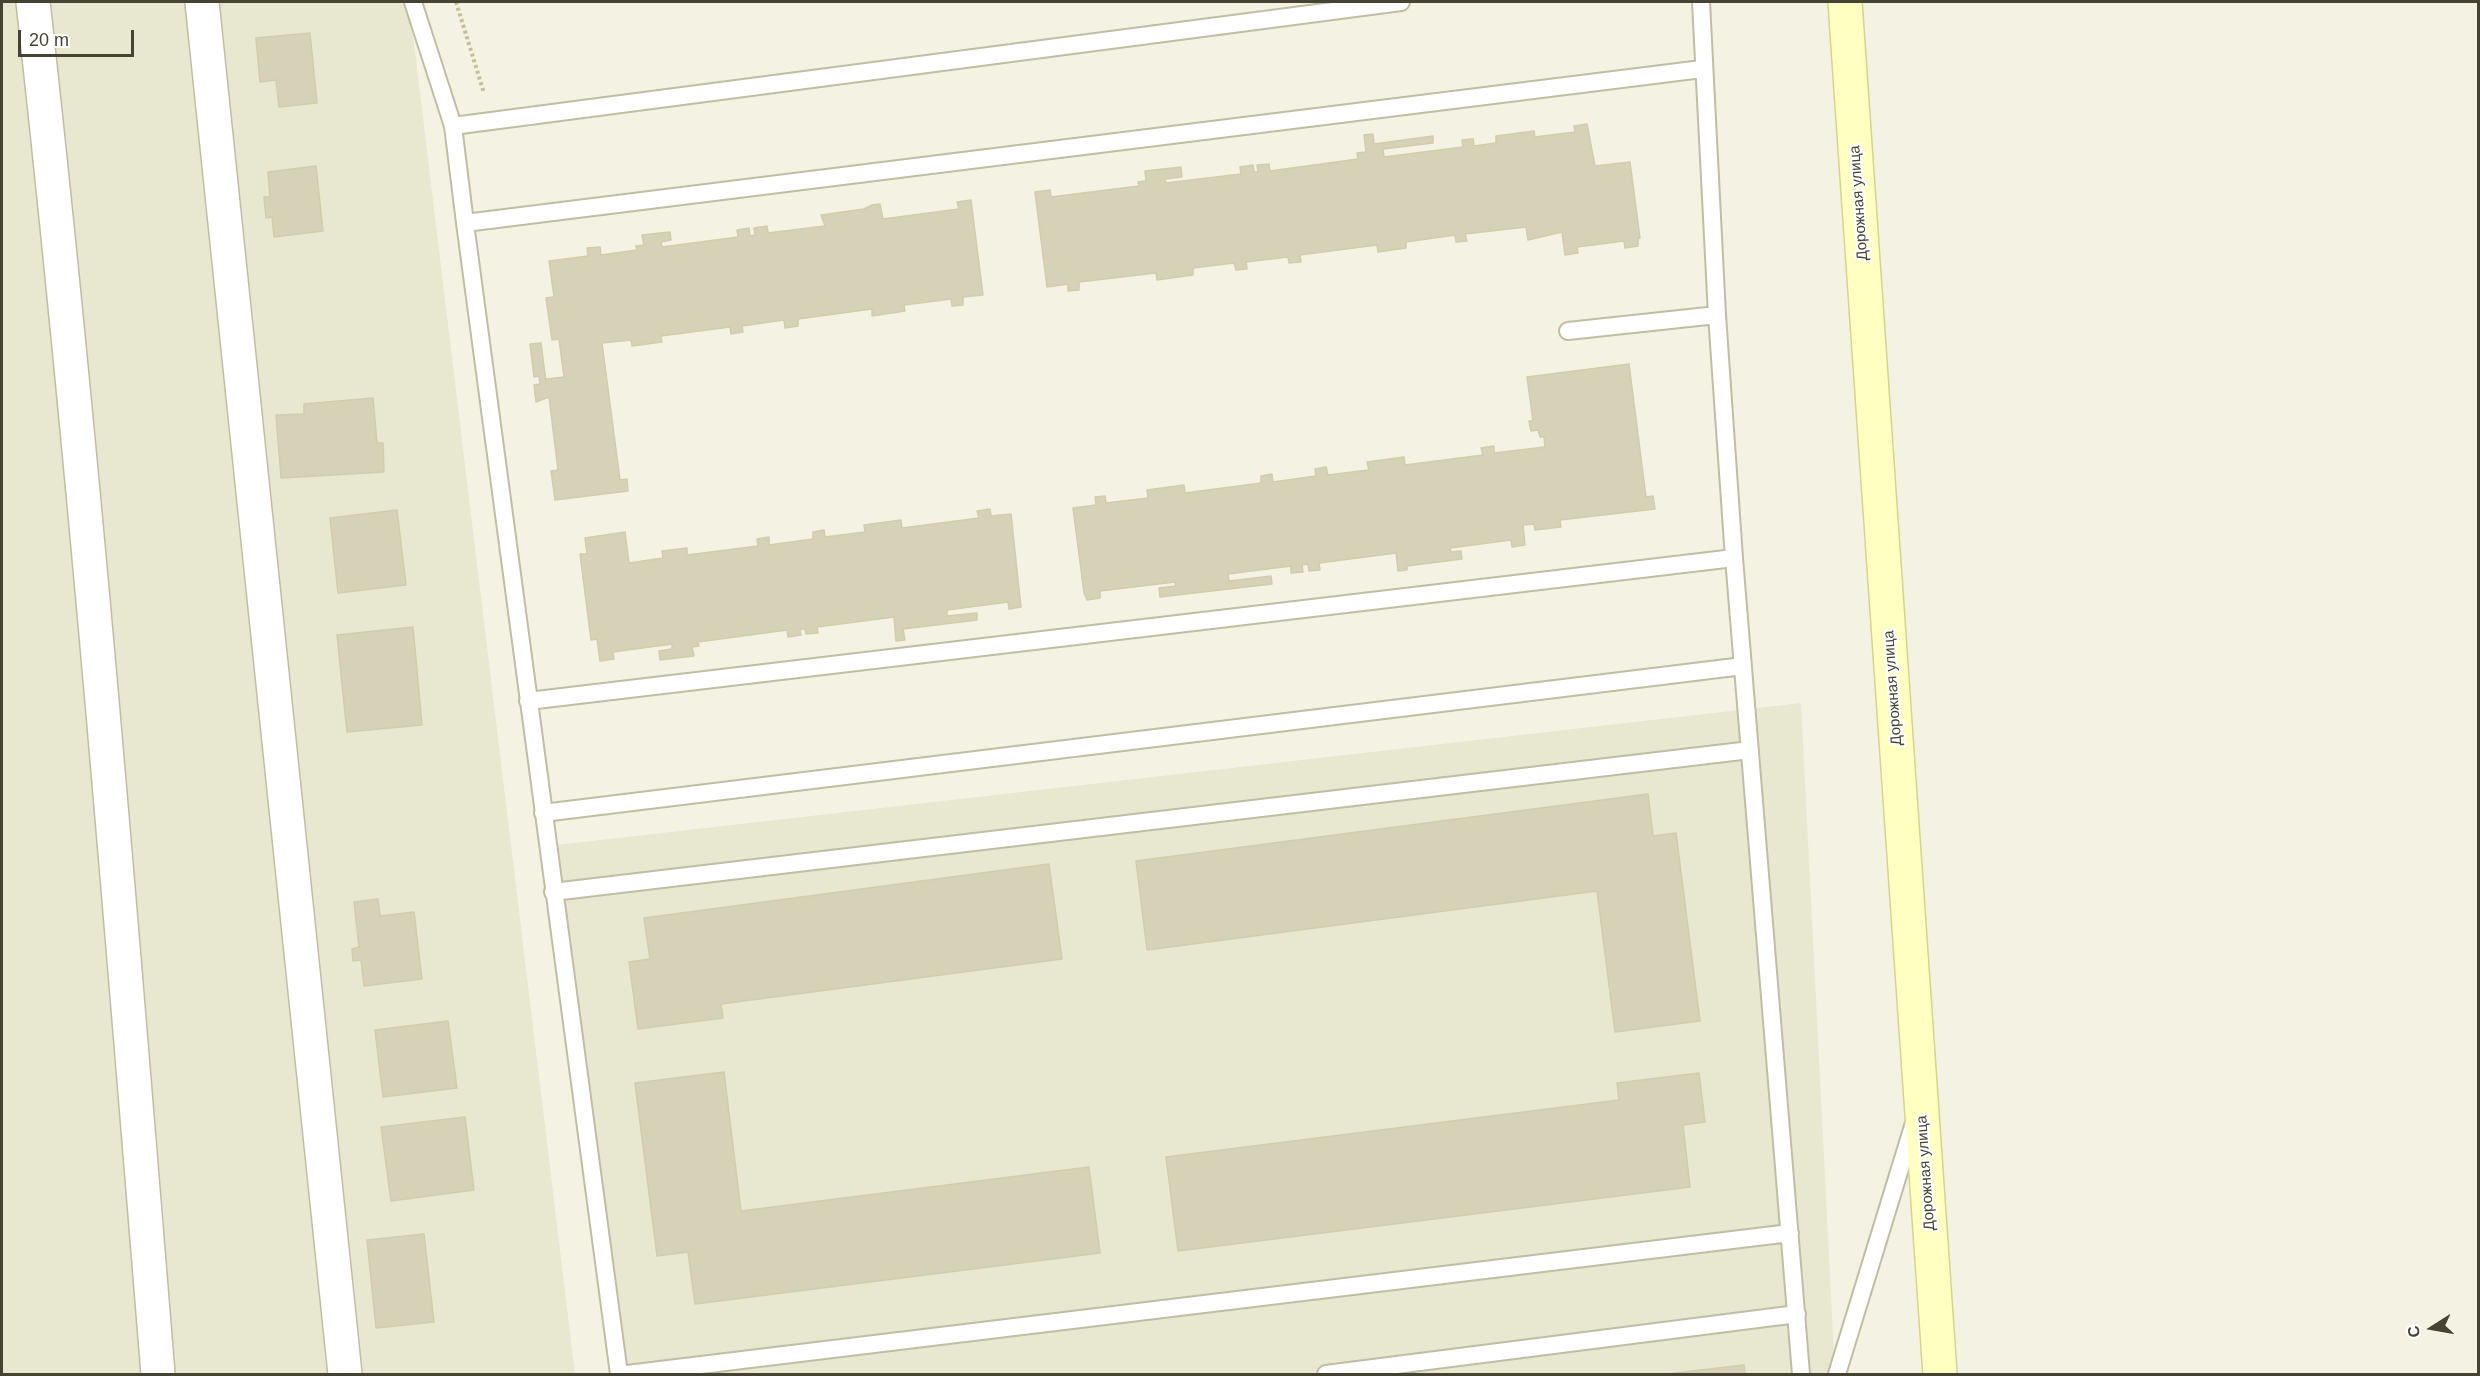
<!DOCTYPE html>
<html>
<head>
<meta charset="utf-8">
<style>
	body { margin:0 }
	#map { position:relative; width:2480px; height:1376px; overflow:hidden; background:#f4f3e3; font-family:Arial,sans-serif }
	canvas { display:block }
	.frame { position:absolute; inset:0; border:3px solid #464333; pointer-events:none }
	.north { position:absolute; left:2402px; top:1298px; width:60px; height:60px; -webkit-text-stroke:4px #fff; paint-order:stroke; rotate:259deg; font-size:16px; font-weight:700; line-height:24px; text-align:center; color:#464333 }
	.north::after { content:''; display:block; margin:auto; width:21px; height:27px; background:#464333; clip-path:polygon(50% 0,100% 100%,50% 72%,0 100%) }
	.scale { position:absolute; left:18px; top:30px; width:116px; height:27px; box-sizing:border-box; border:3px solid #464333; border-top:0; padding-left:8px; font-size:18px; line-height:21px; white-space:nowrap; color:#464333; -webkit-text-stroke:4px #fff; paint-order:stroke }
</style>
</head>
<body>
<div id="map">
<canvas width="2480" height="1376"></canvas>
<div class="frame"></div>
<div class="north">С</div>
<div class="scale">20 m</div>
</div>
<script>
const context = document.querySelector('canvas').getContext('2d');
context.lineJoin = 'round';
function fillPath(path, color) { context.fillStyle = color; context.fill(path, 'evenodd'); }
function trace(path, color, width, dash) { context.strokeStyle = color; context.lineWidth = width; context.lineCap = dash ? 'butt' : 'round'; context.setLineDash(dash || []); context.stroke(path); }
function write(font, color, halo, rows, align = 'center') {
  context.font = font + ' Arial,sans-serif'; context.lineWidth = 4.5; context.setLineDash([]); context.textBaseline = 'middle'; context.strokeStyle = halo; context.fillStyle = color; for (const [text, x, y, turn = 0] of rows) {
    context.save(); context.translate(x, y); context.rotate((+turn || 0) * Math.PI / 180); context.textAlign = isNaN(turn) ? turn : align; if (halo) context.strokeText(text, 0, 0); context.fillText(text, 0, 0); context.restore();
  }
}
fillPath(new Path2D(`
	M2,2H409L575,1374H2Z
	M1801,703L1835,1374H610L548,846Z`), '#e8e7d0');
const building = new Path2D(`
	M310,33L317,103L279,107L276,80L260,82L256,38Z
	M1587,124L1595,166L1630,162L1640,238L1638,239V246L1625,248L1624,241L1577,247L1578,253L1565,255L1562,232L1528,240L1526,227L1465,234L1467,241L1456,242L1455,235L1406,242V248L1378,252L1377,245L1300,255L1301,262L1289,263L1288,257L1246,262L1247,269L1236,270L1234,263L1193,268V275L1157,280L1156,273L1079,282V290L1068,291V284L1047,287L1035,192L1050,190L1051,197L1139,186L1138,182L1146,181L1145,171L1181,167L1182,177L1165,179L1166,183L1241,174L1240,167L1253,165L1254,172H1258L1257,165L1269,164L1270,171L1358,159L1357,153L1366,152L1364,135L1373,134L1374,144L1433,136V143L1383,149L1384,157L1463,147L1462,140L1473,139L1474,146L1496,143V136L1534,131L1535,137L1575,132L1574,126Z
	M316,166L323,231L274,237L272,217L266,218L264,197H270L268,172Z
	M971,200L983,295L963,297V305L952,306L951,299L904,305L905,311L872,316V309L798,319V326L785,328L784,320L742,326L743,332L731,334L730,327L661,336L662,342L632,346L631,340L602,343L620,480L627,479L628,491L555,500L551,471L558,470L549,397L536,402L534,385L540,384L539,376L534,377L530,344L541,343L546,382L547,379L564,377L559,339L552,340L546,298L554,297L549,261L588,256L587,248L600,247L601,255L637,250L636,246L644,245L642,235L670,232L671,240L661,242L662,247L738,237L737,230L749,228L750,236L755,235L754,228L767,226L768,233L825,226L821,215L864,209L872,205L880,204L883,219L959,209L957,202Z
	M1629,364L1646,497L1653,496L1655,509L1560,520L1561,527L1535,530L1534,524L1523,525L1525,545L1512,547L1511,540L1450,548L1451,552L1461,551L1462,559L1407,566V570L1398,571L1396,553L1319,563L1320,570L1309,571L1308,564L1302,565L1303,572L1291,573V566L1228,574L1229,581L1271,576L1272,584L1160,597L1159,588L1176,586L1175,582L1100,591V598L1087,600L1084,593L1073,508L1096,505L1095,497L1105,496L1106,503L1148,498L1147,490L1184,485L1185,493L1261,483V476L1272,474L1273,482L1316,476L1315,469L1326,467L1328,475L1369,470L1367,462L1404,457L1405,465L1483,455L1481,448L1494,446V453L1545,447L1544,437H1540L1538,430L1531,431L1529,421H1533L1527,377Z
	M373,398L377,443H383L384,472L281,478L276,415L304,414V404Z
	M990,509L991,516L1011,514L1021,607L1009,609L1008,602L947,610V616L977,613V620L903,629L905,640L896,641L894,617L817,627L818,633L806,634L805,629H800L801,635L788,637L787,630L698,642L699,646L692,647L694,656L660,660L659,651L672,649V644L613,652L614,659L600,661L597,639L591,640L580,554H587L585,538L625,532L629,563L663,558L662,551L687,548V555L758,546L757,539L769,537V545L813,539V532L824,530L825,537L865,532L864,525L901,520L902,528L979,518L977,511Z
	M397,510L406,585L338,593L330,518Z
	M413,627L422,725L347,732L337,635Z
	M1648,794L1653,836L1676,833L1700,1021L1615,1032L1597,891L1147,950L1136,861Z
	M1049,864L1062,959L721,1004L723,1018L638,1029L629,962L650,959L644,918Z
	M378,899L380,916L414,912L422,979L364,986L361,960L353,961L352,949L359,947L354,902Z
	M448,1021L457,1088L383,1097L375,1030Z
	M724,1072L741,1211L1089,1167L1100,1253L695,1304L688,1252L657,1256L635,1083Z
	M1699,1073L1705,1122L1683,1125L1690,1187L1178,1251L1166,1157L1619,1100L1617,1083Z
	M465,1117L474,1190L391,1201L381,1127Z
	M424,1234L434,1322L376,1328L367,1240Z
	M1744,1365L1745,1374H1667Z`);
fillPath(building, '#d6d2b7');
trace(building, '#d2ccaa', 1.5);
const lane = new Path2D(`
	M413,2L453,126
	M1701,2L1717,315L1734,558L1801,1374
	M465,223L453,126L1401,2
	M1568,331L1717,315
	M528,701L1734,558
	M543,813L1743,666
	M553,892L1750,750
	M619,1374L465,223L1702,69
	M627,1374L1790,1233
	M1326,1374L1797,1314
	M1837,1374L1914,1123`);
const street = new Path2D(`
	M33,2C84,458 121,916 158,1374
	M202,2L345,1374`);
const secondary = new Path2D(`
	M1845,2L1940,1374`);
trace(lane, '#c0bda5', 20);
trace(street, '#c0bda5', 36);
trace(secondary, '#d6d48b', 36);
trace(new Path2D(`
	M456,2L484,93`), '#c4be94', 4, [3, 3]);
trace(lane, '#fff', 16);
trace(street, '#fff', 33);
trace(secondary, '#ffffc2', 33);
write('15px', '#464333', '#fff', [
	["Дорожная улица",1859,203,-94],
	["Дорожная улица",1893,688,-94],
	["Дорожная улица",1926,1173,-94]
]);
</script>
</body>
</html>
